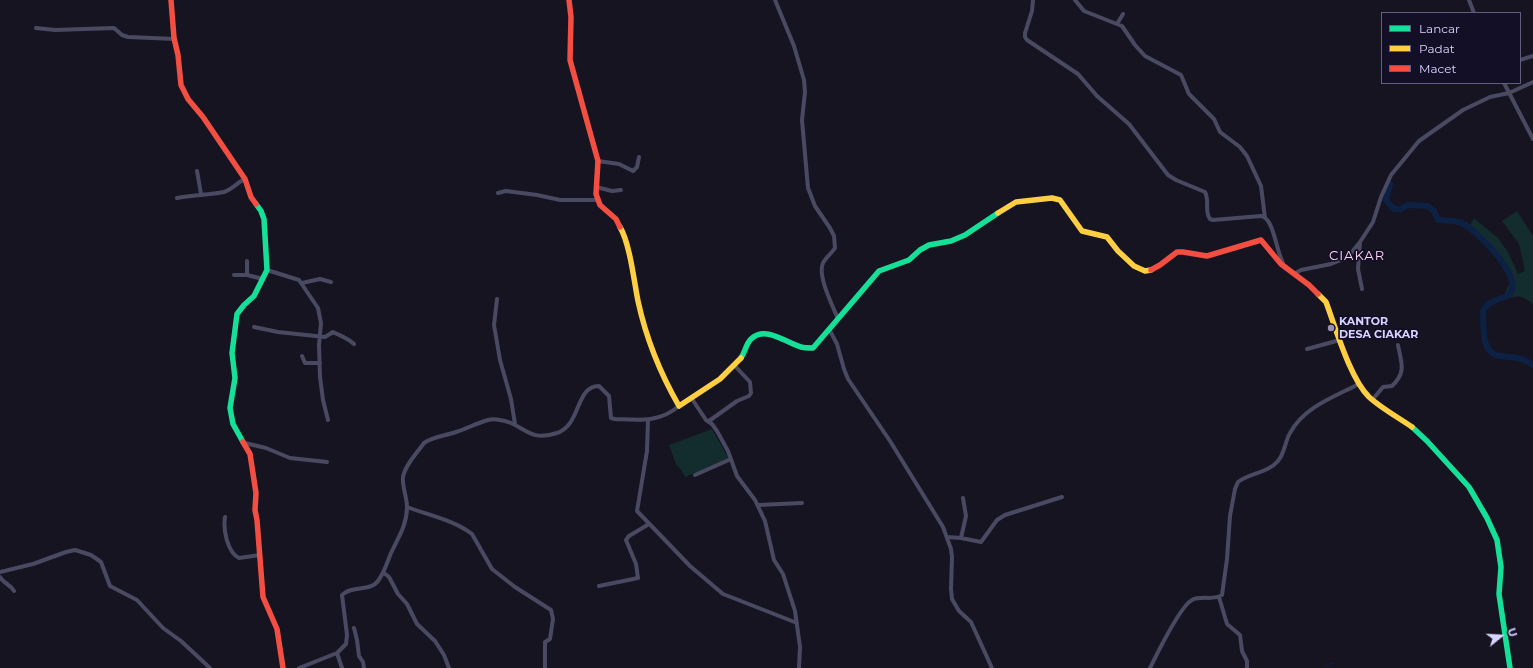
<!DOCTYPE html>
<html>
<head>
<meta charset="utf-8">
<style>
	body { margin:0 }
	#map { position:relative; width:1533px; height:668px; overflow:hidden; background:#161421; font-family:Montserrat,sans-serif }
	canvas { display:block }
	.legend { position:absolute; left:1381px; top:12px; width:140px; height:72px; box-sizing:border-box; background:#130f26; border:1px solid #625e7d; margin:0; padding:5px 7px; list-style:none; font-size:12px; color:#d9d4ff }
	.legend li { display:flex; align-items:center; gap:8px; height:20px }
	.legend b { width:20px; border:1px solid #625e7d }
	.north { position:absolute; left:1481px; top:616px; width:40px; height:40px; -webkit-text-stroke:3px #130f26; paint-order:stroke; rotate:72deg; font-size:11px; font-weight:700; line-height:16px; text-align:center; color:#d9d4ff }
	.north::after { content:''; display:block; margin:auto; width:14px; height:18px; background:#d9d4ff; clip-path:polygon(50% 0,100% 100%,50% 72%,0 100%) }
</style>
</head>
<body>
<div id="map">
<canvas width="1533" height="668"></canvas>
<ul class="legend">
<li><b style="height:5px;background:#16e098"></b>Lancar</li>
<li><b style="height:5px;background:#ffcf43"></b>Padat</li>
<li><b style="height:5px;background:#f24e42"></b>Macet</li>
</ul>
<div class="north">U</div>
</div>
<script>
const context = document.querySelector('canvas').getContext('2d');
context.lineJoin = 'round';
function fillPath(path, color) { context.fillStyle = color; context.fill(path, 'evenodd'); }
function trace(path, color, width, dash) { context.strokeStyle = color; context.lineWidth = width; context.lineCap = dash ? 'butt' : 'round'; context.setLineDash(dash || []); context.stroke(path); }
function write(font, color, halo, rows, align = 'center') {
  context.font = font + ' Montserrat,sans-serif'; context.lineWidth = 3.5; context.setLineDash([]); context.textBaseline = 'middle'; context.strokeStyle = halo; context.fillStyle = color; for (const [text, x, y, turn = 0] of rows) {
    context.save(); context.translate(x, y); context.rotate((+turn || 0) * Math.PI / 180); context.textAlign = isNaN(turn) ? turn : align; if (halo) context.strokeText(text, 0, 0); context.fillText(text, 0, 0); context.restore();
  }
}
fillPath(new Path2D(`
	M1517,211L1533,236V304C1523,296 1517,294 1505,300V293L1510,282C1501,261 1485,243 1469,227L1474,218L1498,238L1508,252L1518,274L1525,271L1519,244L1502,221Z
	M712,429L729,459L685,477L682,471L676,464L669,445Z`), '#132c2d');
trace(new Path2D(`
	M1326,668L1329,664L1333,663`), '#0d2144', 1);
trace(new Path2D(`
	M1390,184L1386,200L1394,209H1401L1407,205L1428,206L1434,211L1438,220C1445,221 1455,220 1462,223C1477,231 1517,271 1512,290C1509,300 1488,298 1483,311C1484,325 1480,354 1500,356C1516,358 1519,356 1533,365`), '#0d2144', 6);
trace(new Path2D(`
	M775,0L794,46L804,80L805,92L802,120L808,188L815,206L830,228L834,236L835,248C832,253 826,257 823,263C817,276 833,306 838,319
	M1033,0L1032,11L1025,33V37L1027,40L1078,74L1097,96L1129,124L1168,175L1176,180L1205,192C1210,201 1204,211 1210,219L1213,220L1261,216C1274,218 1276,251 1283,263
	M1075,0L1084,11L1122,26L1135,45L1145,56L1181,75L1189,94L1214,119L1220,132L1240,147L1247,156L1261,186L1265,218
	M1469,0L1474,13
	M1117,24L1123,14
	M36,28L55,30L114,28L122,35L128,37L175,39
	M1520,60L1533,56
	M1504,83L1533,139
	M598,161L619,164L633,171L637,167L639,157
	M197,171L201,194
	M596,187L612,191L621,190
	M498,193L506,191L537,195L560,200H598
	M177,198C192,195 209,195 224,192C233,189 239,181 245,179
	M1360,242L1358,269L1362,289
	M247,261V275L263,279
	M267,270L299,280L318,308L321,323L319,345L320,377L323,400L328,420
	M1294,274L1301,270L1331,264L1348,257L1360,242L1373,222L1381,197L1391,175L1419,141L1463,110L1490,97L1509,93L1533,82
	M234,275H247
	M302,283L320,279L331,282
	M497,299L494,325L500,360L511,399L515,424
	M254,327L278,332L325,337L333,332C341,336 348,338 354,344
	M829,329L837,344L844,369L848,379L890,441L943,527L951,549L952,557L951,589L952,599L959,611L971,622L992,668
	M1307,349L1340,340
	M302,356L305,363H320
	M692,399L706,420L712,424L717,431L728,451L737,476L755,500L765,521L774,560L783,574L795,611L800,647L799,668
	M1373,399L1383,387L1392,386C1407,372 1401,362 1398,345
	M648,420L647,451L637,511L690,566L723,594L797,623
	M709,421L737,401L749,396L751,393L750,382L734,365
	M245,443L266,448L290,458L327,462
	M695,475L731,459
	M758,505L802,503
	M407,507C428,515 454,520 472,534L492,569L515,587L551,610L553,619L550,639L545,642V668
	M225,517C223,529 227,552 239,558L260,555
	M947,537L961,538L981,542L997,520L1005,515L1062,497
	M961,538L966,516L963,498
	M0,572L33,564L66,552L75,550L91,555L101,562L110,586L137,600L163,628L181,641L210,668
	M384,573L389,577L398,594L407,604L417,624L435,641L444,655L449,668
	M0,577C4,584 10,584 14,591
	M599,586L638,578L636,564L626,540L629,536L649,524
	M1219,597L1227,624L1240,635L1242,651L1247,661V668
	M354,628L357,640L359,656L363,662L364,668
	M337,653L342,668
	M299,668L337,653L346,644L347,635L342,595C351,585 370,592 378,581C384,573 387,563 391,553C398,538 407,525 407,507C407,497 402,487 403,477C405,465 417,453 424,443C434,436 445,436 456,432C466,429 477,423 488,420C491,419 496,419 500,420C524,423 527,443 557,433C582,424 575,386 599,386L609,396L611,418L615,419C639,420 659,423 679,406
	M1150,668C1157,654 1180,606 1192,600C1201,595 1214,601 1222,595L1227,559L1230,516L1235,489L1238,482C1250,473 1268,473 1278,461C1285,453 1285,441 1290,433C1304,407 1334,397 1359,384`), '#4a4962', 4);
trace(new Path2D(`
	M741,358C745,352 746,344 751,339C766,325 786,343 801,347C805,348 809,348 813,348L879,271L909,260L920,250L929,245L951,241L965,235L998,213
	M1412,427L1427,441L1469,487L1487,518L1497,540L1501,567L1499,594L1510,668
	M243,442L233,424L230,408L235,378L232,353L237,314L244,305L254,296L267,270L264,219L261,211L256,204`), '#16e098', 5.5);
trace(new Path2D(`
	M998,213L1016,202L1052,198L1060,200L1082,231L1107,237L1118,251L1134,266L1145,271L1151,270
	M620,227C630,244 634,281 638,301C646,338 660,373 679,406L720,379L741,358
	M1318,294L1326,302C1336,329 1350,378 1369,397C1381,408 1399,418 1412,427`), '#ffcf43', 5.5);
trace(new Path2D(`
	M171,0L174,38L178,55L181,85L188,99L203,117L245,179L251,197L256,204
	M569,0L571,17L570,60L598,161L596,194L600,205L616,219L620,227
	M1151,270L1160,265L1177,252H1183L1207,256L1261,240L1281,264L1309,285L1318,294
	M243,442L250,454L256,493L255,510L257,520L263,597L277,629L283,668`), '#f24e42', 5.5);
for (const [x, y, r, color] of [
	[1331,328,4,"#9591b1"]
]) { const dot = new Path2D(); dot.arc(x, y, r, 0, 2 * Math.PI); context.fillStyle = color; context.fill(dot); trace(dot, '#130f26', 1.5); }
write('bold 11px', '#d9d4ff', '#130f26', [
	["KANTOR",1339,322],
	["DESA CIAKAR",1339,335]
], 'left');
context.letterSpacing = '1px';
write('13px', '#ffd6f0', '#130f26', [
	["CIAKAR",1357,256]
]);
context.letterSpacing = '0px';
</script>
</body>
</html>
